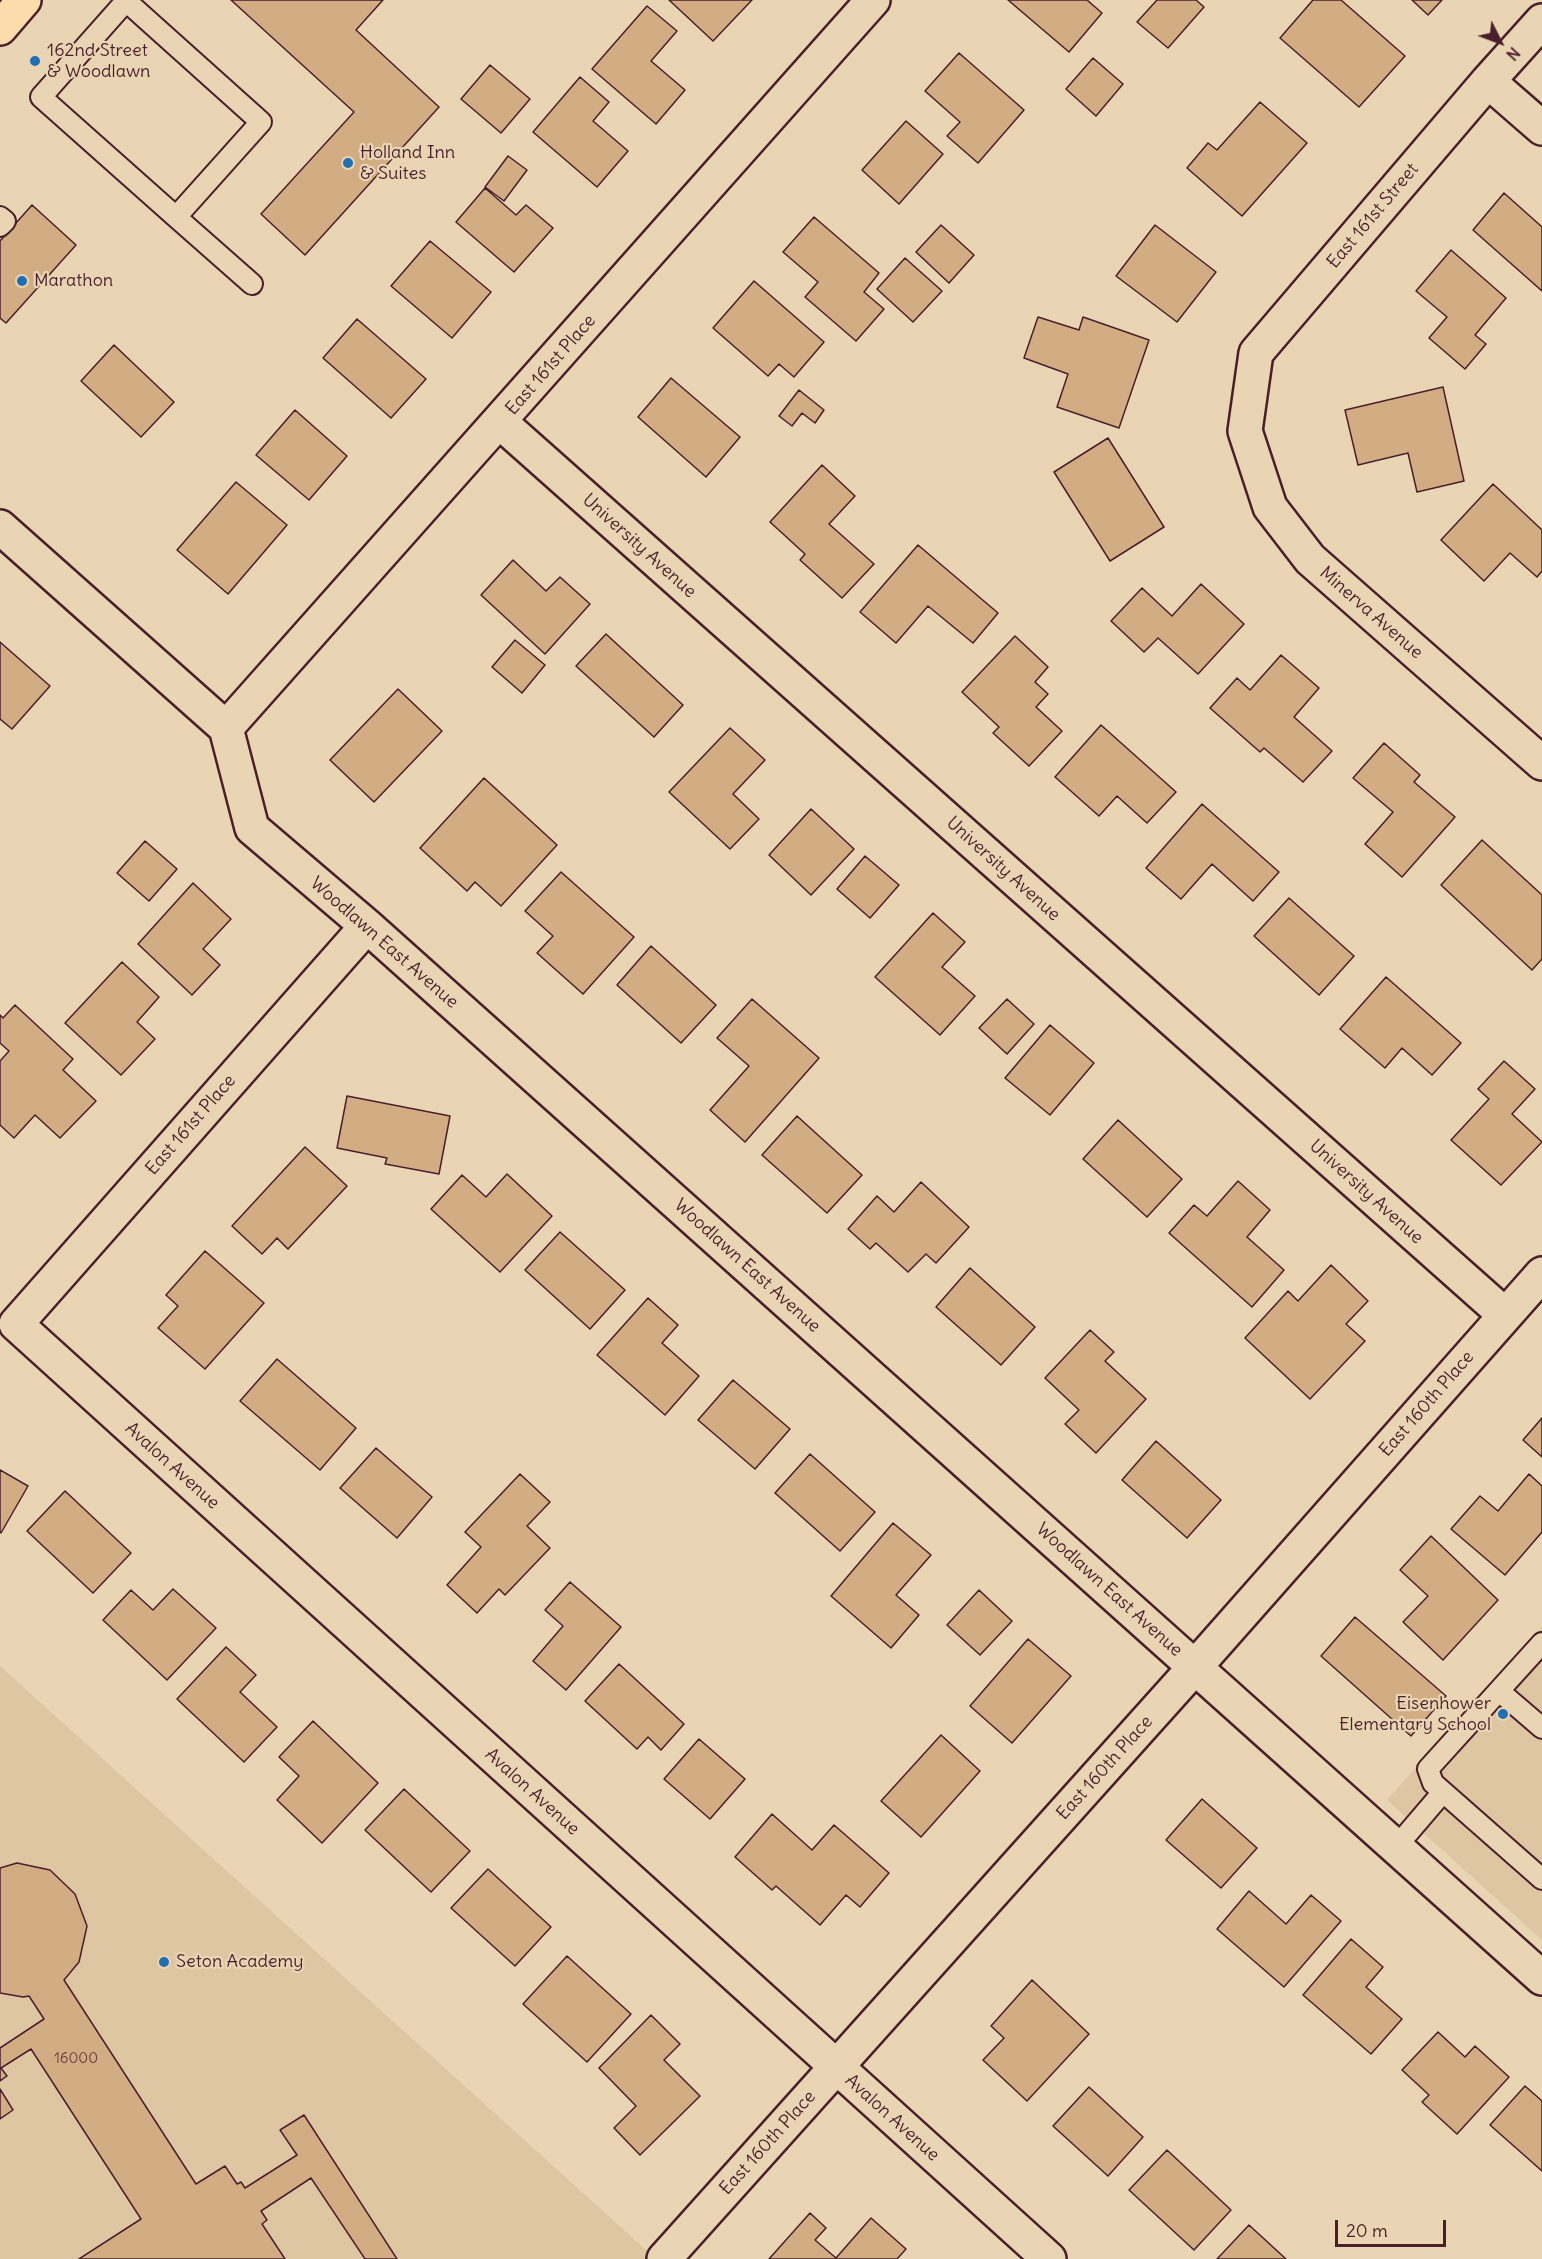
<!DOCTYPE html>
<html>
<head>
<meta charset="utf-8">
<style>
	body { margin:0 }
	#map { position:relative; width:1542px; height:2259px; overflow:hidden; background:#e9d5b3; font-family:Delius,sans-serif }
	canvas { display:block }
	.north { position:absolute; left:1470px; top:12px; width:60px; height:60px; -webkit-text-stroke:4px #e9d5b3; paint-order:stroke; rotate:132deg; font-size:16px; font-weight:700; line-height:24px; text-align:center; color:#4a1f2b }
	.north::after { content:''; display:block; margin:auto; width:21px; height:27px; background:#4a1f2b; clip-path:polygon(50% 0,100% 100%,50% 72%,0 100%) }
	.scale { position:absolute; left:1335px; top:2220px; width:111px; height:27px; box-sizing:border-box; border:3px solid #4a1f2b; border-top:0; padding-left:8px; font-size:18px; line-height:21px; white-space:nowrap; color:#4a1f2b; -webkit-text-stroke:4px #e9d5b3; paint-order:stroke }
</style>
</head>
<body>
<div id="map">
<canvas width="1542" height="2259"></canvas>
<div class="north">N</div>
<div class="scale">20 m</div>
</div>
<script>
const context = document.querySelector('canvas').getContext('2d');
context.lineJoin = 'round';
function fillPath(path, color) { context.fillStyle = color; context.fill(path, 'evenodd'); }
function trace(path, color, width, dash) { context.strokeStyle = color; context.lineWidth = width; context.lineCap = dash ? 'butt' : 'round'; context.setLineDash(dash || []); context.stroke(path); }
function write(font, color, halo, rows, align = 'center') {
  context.font = font + ' Delius,sans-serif'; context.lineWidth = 4.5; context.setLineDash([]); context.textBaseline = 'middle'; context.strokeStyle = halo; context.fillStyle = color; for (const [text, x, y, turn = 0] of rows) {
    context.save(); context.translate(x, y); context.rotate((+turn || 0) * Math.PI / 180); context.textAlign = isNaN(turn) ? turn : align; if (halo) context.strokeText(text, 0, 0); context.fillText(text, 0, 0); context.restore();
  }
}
fillPath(new Path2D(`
	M1542,1627V1940L1387,1800Z
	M0,1666L656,2259H0Z`), '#dfc6a3');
const building = new Path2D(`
	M231,0H383L356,30L439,107L305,255L261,214L354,112Z
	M669,0H752L713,41Z
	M1008,0H1087L1102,13L1069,52Z
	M1157,0H1196L1204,7L1168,48L1137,22Z
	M1313,0H1341L1405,56L1359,107L1280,38Z
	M1412,0H1442L1428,15Z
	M647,6L677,31L651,61L685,90L656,124L592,69Z
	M959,53L1024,110L978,163L947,136L960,122L925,91Z
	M1093,58L1123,84L1096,116L1066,89Z
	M490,65L530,99L501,133L461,99Z
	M580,77L609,102L593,121L628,151L597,187L533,132Z
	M1260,102L1307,143L1242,216L1187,168L1208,143L1217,150Z
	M906,121L943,154L899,204L862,170Z
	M508,156L527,170L504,201L485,187Z
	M485,188L516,215L526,205L553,228L514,272L456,222Z
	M1504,193L1542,227V291L1473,230Z
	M32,205L76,245L6,323L0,318V241Z
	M814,217L879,273L864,292L884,309L856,341L805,297L818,282L783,252Z
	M941,225L974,255L949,283L916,252Z
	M1155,225L1216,272L1177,322L1116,276Z
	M430,241L491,292L452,338L391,286Z
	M1451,250L1506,298L1475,335L1486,344L1465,369L1429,338L1447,317L1416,291Z
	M905,258L942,291L913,322L877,289Z
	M754,281L824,342L794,377L779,364L768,376L713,328Z
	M1038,317L1079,330L1083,317L1149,340L1119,428L1057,407L1068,374L1024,358Z
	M357,319L426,379L391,418L323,358Z
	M114,345L174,402L141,437L81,381Z
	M671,378L740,437L706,477L638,417Z
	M1443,387L1464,481L1417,492L1408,453L1358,465L1345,410Z
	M799,390L824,410L815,423L802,413L792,426L779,416Z
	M295,410L347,456L309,500L256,455Z
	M1108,438L1164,527L1110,561L1054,472Z
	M822,465L855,496L829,524L874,564L842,598L800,560L805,554L770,522Z
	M236,482L287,525L228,594L177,550Z
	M1493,484L1542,530V571L1537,577L1510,553L1484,581L1441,540Z
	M918,545L998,613L973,643L928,606L896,643L860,612Z
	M513,560L546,591L560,577L590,604L545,654L481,595Z
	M1201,584L1244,624L1198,674L1158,638L1144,652L1111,621L1142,588L1172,616Z
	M606,634L683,705L654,737L576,666Z
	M1015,636L1048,667L1035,682L1048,694L1036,707L1062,731L1029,766L993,733L999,727L962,692Z
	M515,640L545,665L522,693L492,667Z
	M0,642L50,686L12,729L0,719Z
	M1281,655L1319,688L1294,717L1332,751L1303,782L1264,748L1260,752L1210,708L1237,678L1250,690Z
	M398,689L442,731L374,802L330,760Z
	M1101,725L1176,792L1147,823L1117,796L1099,816L1055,777Z
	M730,728L765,760L733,794L759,819L730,849L669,792Z
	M1384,743L1420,775L1414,782L1455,817L1402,877L1365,844L1393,812L1353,778Z
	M484,778L557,845L501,906L475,882L467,891L420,848Z
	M1202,804L1279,872L1253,901L1212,864L1181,899L1146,868Z
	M811,809L854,849L811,895L769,855Z
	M1482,840L1542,895V959L1532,970L1441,885Z
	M145,841L177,869L149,901L117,873Z
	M865,856L899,885L870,918L837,889Z
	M561,872L634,937L583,994L537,953L553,936L525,911Z
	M193,883L231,919L203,949L220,965L192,995L138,944Z
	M1289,898L1354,956L1319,995L1254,936Z
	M933,913L965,942L942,967L975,996L940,1035L875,977Z
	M651,946L716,1005L681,1043L617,985Z
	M122,962L159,997L137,1022L155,1039L121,1075L65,1023Z
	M1386,977L1461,1043L1432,1075L1402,1048L1385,1068L1340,1029Z
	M752,999L819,1058L745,1142L710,1110L749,1066L717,1038Z
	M1007,999L1034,1024L1007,1054L979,1028Z
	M15,1005L73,1059L63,1070L96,1101L60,1138L35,1115L14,1138L0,1125V1061L9,1051L0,1043V1015L3,1018Z
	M1050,1025L1094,1063L1050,1115L1005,1078Z
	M1504,1061L1535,1089L1512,1114L1542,1142L1501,1185L1451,1140L1489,1099L1478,1089Z
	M347,1096L450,1116L439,1174L385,1164L387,1158L337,1148Z
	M797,1116L862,1175L827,1213L762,1155Z
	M1118,1120L1182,1179L1147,1217L1083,1159Z
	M305,1147L347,1186L288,1249L277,1238L262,1254L232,1226Z
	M507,1174L552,1216L500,1272L431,1209L462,1175L486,1197Z
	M1238,1181L1270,1210L1247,1237L1284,1270L1252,1307L1169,1233L1194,1205L1207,1216Z
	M921,1182L969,1227L936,1263L926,1254L908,1272L876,1243L870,1249L848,1229L877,1196L894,1212Z
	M560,1232L625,1290L590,1329L525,1270Z
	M205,1251L264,1303L205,1369L158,1328L178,1306L166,1295Z
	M1331,1265L1368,1301L1346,1324L1365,1341L1310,1399L1245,1338L1288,1291L1298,1301Z
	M970,1268L1035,1327L1001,1365L936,1307Z
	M648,1298L678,1325L662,1343L699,1376L665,1415L597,1355Z
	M1090,1330L1114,1352L1105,1361L1146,1399L1096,1453L1065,1424L1079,1410L1045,1378Z
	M277,1359L356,1428L320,1470L240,1401Z
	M733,1380L790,1429L755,1469L698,1420Z
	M1542,1418V1457L1523,1440Z
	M1156,1441L1221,1500L1187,1538L1122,1480Z
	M376,1448L432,1497L397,1538L340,1488Z
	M810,1454L875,1512L840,1551L775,1493Z
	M0,1470L28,1486L1,1533L0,1532Z
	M520,1474L550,1502L527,1526L550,1548L505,1595L499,1589L477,1613L447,1585L481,1547L465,1532Z
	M1529,1474L1542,1486V1532L1505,1575L1451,1529L1480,1496L1498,1511Z
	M65,1491L131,1553L93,1593L27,1531Z
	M893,1523L931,1555L896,1595L919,1615L891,1648L831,1596Z
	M1431,1536L1498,1600L1443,1660L1403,1622L1428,1596L1400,1570Z
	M570,1582L621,1627L566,1690L533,1661L563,1626L545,1610Z
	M173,1589L216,1628L167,1680L103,1620L131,1590L153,1610Z
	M979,1590L1012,1621L980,1655L947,1625Z
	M1355,1617L1446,1696L1411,1736L1321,1656Z
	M1028,1639L1071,1676L1012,1743L970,1706Z
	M226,1647L256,1675L240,1692L277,1727L244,1762L177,1699Z
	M619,1664L684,1724L661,1750L648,1737L637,1749L585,1701Z
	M313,1721L378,1783L322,1843L277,1800L299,1776L279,1757Z
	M941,1735L980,1771L921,1837L881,1801Z
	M699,1739L745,1779L710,1819L664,1779Z
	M404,1789L470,1851L431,1892L365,1830Z
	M1202,1799L1257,1848L1221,1888L1166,1840Z
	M772,1814L812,1850L834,1825L889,1873L860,1907L846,1895L820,1925L776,1886L772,1890L735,1857Z
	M17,1863L50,1870L75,1894L87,1926L79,1962L64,1980L196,2184L225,2166L237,2184L241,2182L245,2188L297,2155L280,2130L304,2115L397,2259H365L311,2178L261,2211L267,2220L262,2224L285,2259H79L141,2219L31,2049L1,2068L7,2076L0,2081V2048L44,2019L29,1996L23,1997L0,1993V1868Z
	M488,1869L551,1927L515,1966L451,1908Z
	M1249,1891L1286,1924L1311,1895L1341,1921L1284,1987L1217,1929Z
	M1351,1939L1383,1967L1366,1987L1402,2019L1371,2054L1303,1995Z
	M567,1956L631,2014L587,2062L523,2004Z
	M1032,1980L1089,2034L1027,2101L983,2060L1004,2038L991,2026Z
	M651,2015L680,2044L664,2060L700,2096L640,2155L614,2128L636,2106L599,2068Z
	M1438,2032L1465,2057L1475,2046L1509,2077L1457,2134L1422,2102L1429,2095L1402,2070Z
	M1525,2086L1542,2101V2171L1490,2125Z
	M1089,2087L1143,2137L1108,2176L1053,2126Z
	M0,2089L13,2110L0,2119Z
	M1167,2150L1231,2210L1194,2250L1129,2190Z
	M810,2213L826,2228L815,2240L836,2258L871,2218L906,2249L897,2259H769Z
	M1249,2225L1286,2259H1217Z`);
fillPath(building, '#d2ad84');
trace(building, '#4a1f2b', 1.5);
const lane = new Path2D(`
	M125,0L261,122L176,217L252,284
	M126,1L41,97L176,217
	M0,217L5,221L0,226
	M1542,1643L1428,1769L1433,1783L1542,1879
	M1499,1691L1542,1728
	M1396,1847L1443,1792`);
const street = new Path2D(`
	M1542,21L1488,81L1256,353L1245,431L1270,507L1310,559L1542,763
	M1488,81L1542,128
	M500,422L1505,1315
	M0,527L226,728L252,828L367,926L1542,1978
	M226,728L873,0
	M367,926L16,1324L1049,2259
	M664,2259L1195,1667L1542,1274`);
const primary = new Path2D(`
	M0,28L24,0`);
trace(lane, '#4a1f2b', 24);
trace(street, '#4a1f2b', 38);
trace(primary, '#4a1f2b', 38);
trace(lane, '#e9d5b3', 20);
trace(street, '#e9d5b3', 33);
trace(primary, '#faddab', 33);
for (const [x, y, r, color] of [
	[35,61,6,"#1f6fb2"],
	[348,163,6,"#1f6fb2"],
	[22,281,6,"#1f6fb2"],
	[1503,1714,6,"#1f6fb2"],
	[164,1962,6,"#1f6fb2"]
]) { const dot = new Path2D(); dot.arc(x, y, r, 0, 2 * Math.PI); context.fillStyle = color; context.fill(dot); trace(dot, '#e9d5b3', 2); }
write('15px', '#6c4241', null, [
	["16000",76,2059]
]);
write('18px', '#4a1f2b', '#e9d5b3', [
	["162nd Street",47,51],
	["& Woodlawn",47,72],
	["Holland Inn",360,153],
	["& Suites",360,174],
	["Marathon",34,281],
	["Eisenhower",1491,1704,"right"],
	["Elementary School",1491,1725,"right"],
	["Seton Academy",176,1962]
], 'left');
write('18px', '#4a1f2b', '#e9d5b3', [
	["East 161st Street",1373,216,-50],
	["East 161st Place",551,365,-49],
	["University Avenue",639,546,42],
	["Minerva Avenue",1371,613,41],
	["University Avenue",1003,869,42],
	["Woodlawn East Avenue",384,943,41],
	["East 161st Place",191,1125,-49],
	["University Avenue",1366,1192,42],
	["Woodlawn East Avenue",747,1266,42],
	["East 160th Place",1427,1404,-49],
	["Avalon Avenue",172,1466,42],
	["Woodlawn East Avenue",1109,1590,42],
	["East 160th Place",1105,1768,-48],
	["Avalon Avenue",532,1792,42],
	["Avalon Avenue",892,2118,42],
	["East 160th Place",768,2143,-48]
]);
</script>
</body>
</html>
